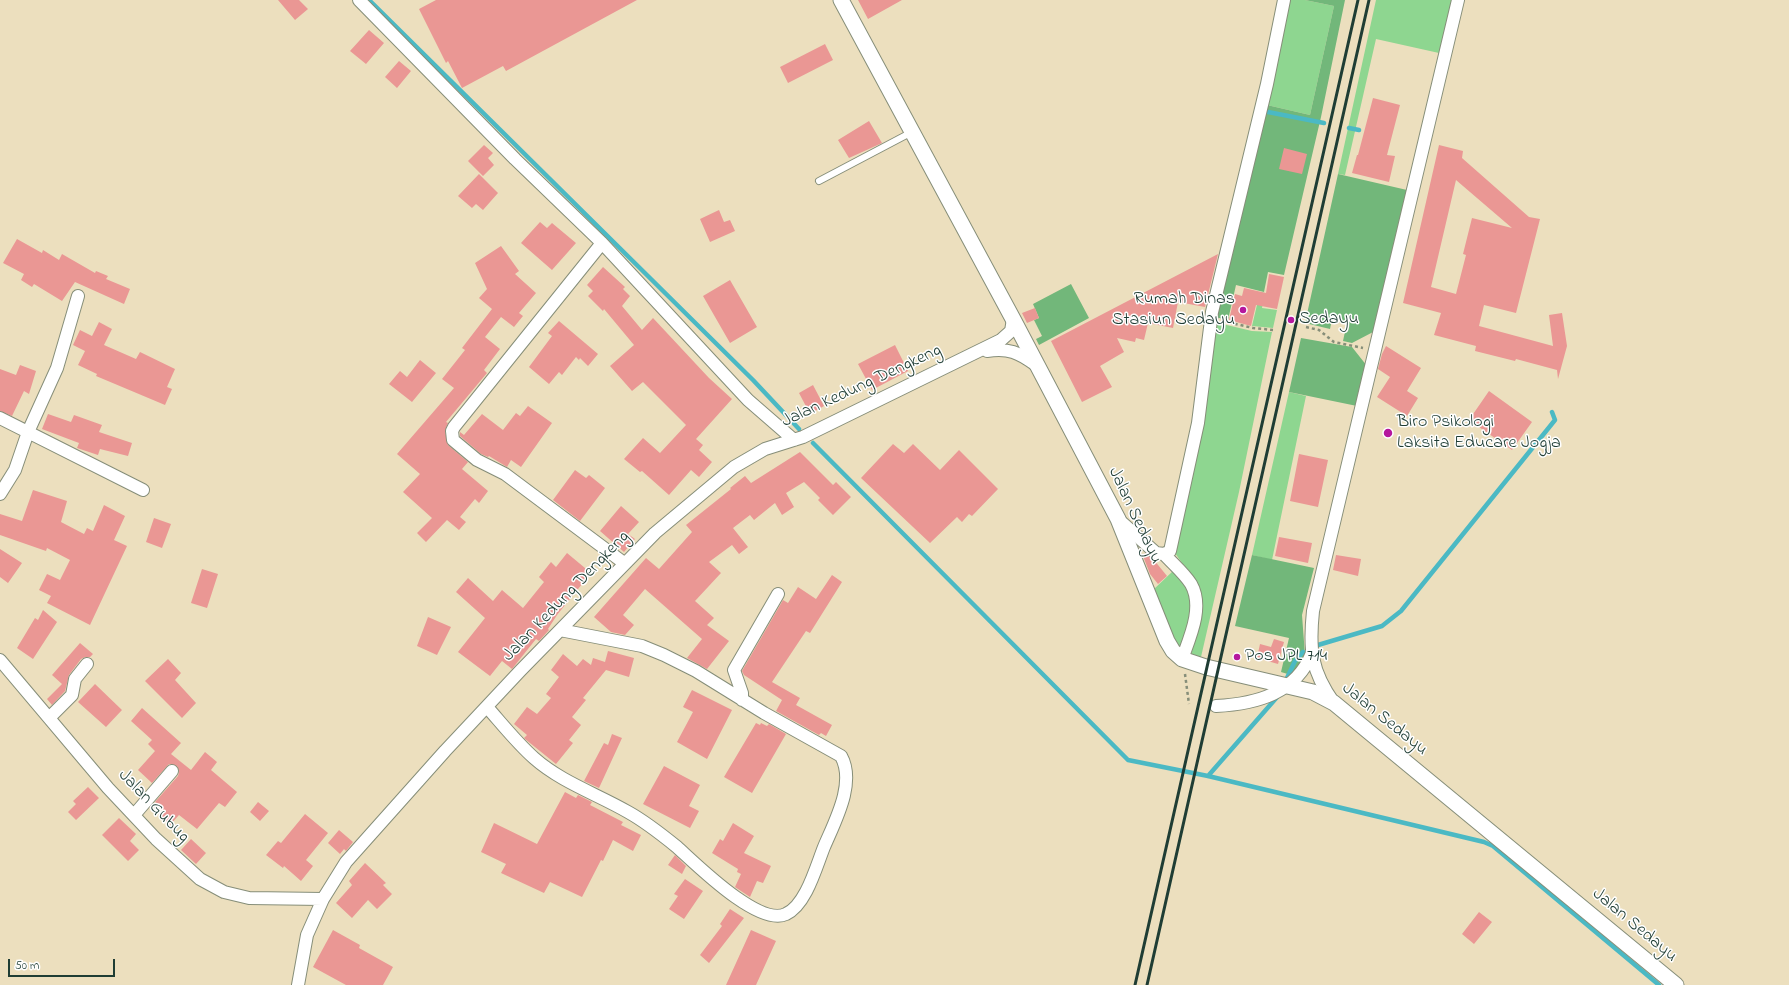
<!DOCTYPE html>
<html>
<head>
<meta charset="utf-8">
<style>
	body { margin:0 }
	#map { position:relative; width:1789px; height:985px; overflow:hidden; background:#ecdfbe; font-family:"Indie Flower",sans-serif }
	canvas { display:block }
	.scale { position:absolute; left:8px; top:959px; width:107px; height:18px; box-sizing:border-box; border:2px solid #1f3d34; border-top:0; padding-left:5px; font-size:12px; line-height:14px; white-space:nowrap; color:#1f3d34; -webkit-text-stroke:3px #fff; paint-order:stroke }
</style>
</head>
<body>
<div id="map">
<canvas width="1789" height="985"></canvas>
<div class="scale">50 m</div>
</div>
<script>
const context = document.querySelector('canvas').getContext('2d');
context.lineJoin = 'round';
function fillPath(path, color) { context.fillStyle = color; context.fill(path, 'evenodd'); }
function trace(path, color, width, dash) { context.strokeStyle = color; context.lineWidth = width; context.lineCap = dash ? 'butt' : 'round'; context.setLineDash(dash || []); context.stroke(path); }
function write(font, color, halo, rows, align = 'center') {
  context.font = font + ' "Indie Flower",sans-serif'; context.lineWidth = 3; context.setLineDash([]); context.textBaseline = 'middle'; context.strokeStyle = halo; context.fillStyle = color; for (const [text, x, y, turn = 0] of rows) {
    context.save(); context.translate(x, y); context.rotate((+turn || 0) * Math.PI / 180); context.textAlign = isNaN(turn) ? turn : align; if (halo) context.strokeText(text, 0, 0); context.fillText(text, 0, 0); context.restore();
  }
}
fillPath(new Path2D(`
	M1289,0H1305L1334,6L1310,115L1267,105Z
	M1376,0H1452L1439,53L1376,39L1345,175L1338,174Z
	M1260,292L1265,293L1262,308L1277,310L1273,328L1252,326Z
	M1214,322L1252,331L1272,332L1239,492L1201,657L1191,655C1197,632 1210,600 1195,579C1188,569 1180,562 1174,551Z
	M1289,392L1306,396L1272,560L1252,555Z
	M1173,571C1179,578 1186,585 1189,595C1195,611 1186,632 1181,648L1176,645L1153,590Z`), '#8ed690');
fillPath(new Path2D(`
	M1305,0H1345L1321,117L1284,275L1268,272L1264,292L1236,285L1228,320L1215,317L1267,105L1310,115L1334,6Z
	M1338,174L1407,190L1375,331L1352,343L1343,341L1347,322L1332,319L1330,329L1305,323Z
	M1071,284L1089,318L1039,345L1036,339L1042,336L1034,320L1039,318L1033,304Z
	M1301,338L1352,347L1367,366L1357,406L1289,392Z
	M1252,555L1314,568L1302,615L1305,655L1302,662L1291,675L1281,672L1289,638L1235,626Z`), '#72b77a');
trace(new Path2D(`
	M369,0L753,380L799,429
	M1268,112L1324,123
	M1349,128L1359,130
	M813,443L1128,760L1208,776L1484,842L1493,846L1659,985
	M1318,645L1382,626L1401,611L1555,420L1552,412
	M1287,678L1295,661L1303,652
	M1208,776L1278,696`), '#4bb9c4', 4.5);
fillPath(new Path2D(`
	M278,0H299L308,9L295,20Z
	M436,0H637L506,71L503,66L462,88L448,61L446,63L419,9Z
	M858,0H902L868,19Z
	M369,30L384,43L366,64L350,51Z
	M825,44L833,60L788,83L780,67Z
	M399,61L411,71L397,88L385,77Z
	M1373,98L1400,105L1387,155L1395,156L1389,182L1352,173L1357,155H1358Z
	M869,121L882,143L849,158L838,140Z
	M484,145L493,153L488,158L494,165L483,176L468,161Z
	M1439,145L1463,151L1462,158L1529,217L1540,219L1516,313L1484,305L1479,326L1553,346L1549,315L1562,313L1567,346L1558,379L1557,370L1516,359L1515,361L1475,351L1476,346L1434,335L1441,313L1403,303ZM1456,180L1512,228L1472,218L1463,254L1466,255L1456,294L1431,287Z
	M1284,148L1307,154L1302,174L1279,169Z
	M479,174L498,193L483,210L476,204L472,208L458,196Z
	M719,210L724,222L730,220L735,231L710,242L700,219Z
	M540,222L547,228L552,223L576,243L552,270L521,243Z
	M17,239L42,253L43,250L59,260L62,254L95,273L96,271L108,276L106,279L130,289L124,304L75,282L62,301L34,284L32,287L21,280L24,274L3,263Z
	M501,246L519,271L515,274L536,293L519,313L523,316L514,327L501,317L485,337L500,349L484,370L487,373L446,422L448,423L445,431L448,445L468,462L462,469L488,491L479,503L475,499L460,517L466,522L459,530L447,520L426,542L417,533L432,518L403,492L420,474L397,454L454,388L442,379L465,350L462,348L492,309L479,298L487,289L475,263Z
	M1218,254L1205,307L1178,302L1173,328L1148,323L1144,340L1136,338L1135,342L1117,338L1124,352L1100,366L1112,387L1082,402L1051,341Z
	M603,267L625,287L623,289L630,296L622,306L642,330L653,318L709,378L732,399L696,439L703,445L699,450L712,462L699,477L691,470L669,495L642,471L640,472L624,459L643,438L660,453L686,425L643,382L632,391L610,366L634,345L604,309L603,311L588,296L593,291L587,285Z
	M1269,274L1284,277L1277,309L1256,305L1251,326L1229,320L1235,294L1242,296L1244,288L1266,293Z
	M730,280L757,327L730,343L703,296Z
	M1035,308L1039,318L1027,323L1022,313Z
	M559,321L598,354L588,366L580,358L579,360L576,357L562,375L559,372L549,384L529,367L552,336L548,333Z
	M99,322L112,329L104,345L136,359L140,352L175,369L167,387L172,389L165,405L96,376L97,374L78,365L85,351L73,345L80,330L92,336Z
	M895,345L908,371L872,390L858,364Z
	M1386,346L1421,368L1407,391L1418,398L1407,416L1377,397L1390,377L1378,369L1382,354Z
	M420,360L436,373L412,402L389,384L400,371L407,377Z
	M20,365L36,371L29,394L24,391L12,416L0,411V369L16,375Z
	M813,385L824,406L810,414L799,393Z
	M1489,391L1532,422L1512,450L1469,420Z
	M528,406L552,423L521,467L511,460L507,467L489,456L488,457L481,454L460,436V432L464,435L482,414L503,430L516,413L520,416Z
	M48,414L71,422L74,415L102,425L99,432L132,443L128,456L100,449L98,455L77,448L79,443L42,429Z
	M893,444L904,453L913,444L940,470L959,450L998,489L972,516L969,514L962,522L957,517L930,543L861,478Z
	M800,452L833,485L836,482L851,497L833,515L818,500L820,498L804,482L786,493L794,507L782,515L775,503L754,520L750,515L733,528L748,547L739,554L732,545L709,562L721,573L695,601L714,618L707,625L729,641L707,669L687,658L702,639L645,589L623,615L634,625L625,635L611,632L594,617L646,558L659,569L692,532L686,525L731,489L730,488L745,476L751,483Z
	M1299,454L1328,460L1318,507L1290,501Z
	M575,470L586,478L589,475L605,488L580,521L553,500Z
	M33,490L67,501L61,522L84,534L87,528L93,531L104,505L125,516L114,540L127,546L90,625L47,603L51,596L39,590L47,574L60,580L70,560L47,548L46,551L0,535V514L22,521Z
	M621,506L639,522L628,534L635,539L624,552L600,531Z
	M154,518L171,524L162,548L146,542Z
	M1279,537L1312,543L1308,563L1275,556Z
	M0,549L22,563L8,583L0,577Z
	M567,553L591,573L557,615L548,629L549,630L539,641L536,639L512,669L502,661L490,676L458,652L485,618L456,592L468,578L493,601L502,590L523,608L544,582L539,577L551,562L556,567Z
	M1145,553L1154,560L1167,576L1158,584L1150,574L1143,556Z
	M1336,555L1361,559L1358,576L1333,570Z
	M202,569L218,574L207,608L191,603Z
	M832,575L842,582L810,633L806,631L772,682L800,698L796,705L832,725L826,736L821,733L819,735L776,711L782,700L744,675L742,671L783,600L788,603L798,587L816,599Z
	M43,610L57,622L33,659L17,648L35,618L38,620Z
	M428,617L451,627L437,655L417,646Z
	M1274,639L1284,642L1278,664L1257,658L1260,644L1271,647Z
	M80,643L93,654L90,657H85L81,659L69,675L65,691L52,705L47,699L62,684L52,675Z
	M608,651L634,658L629,677L606,670L583,698L586,700L572,717L581,725L569,740L573,743L556,764L525,739L524,738L527,735L514,724L527,707L537,714L551,698L546,694L559,677L551,670L563,654L577,666L583,659L591,665L593,658L605,662Z
	M168,659L181,673L175,680L196,703L182,718L145,681Z
	M95,684L122,710L106,727L78,702Z
	M692,690L732,710L707,759L677,742L693,712L683,707Z
	M142,708L181,743L171,754L191,770L205,752L217,762L211,770L237,792L225,807L219,803L197,829L179,815L170,825L160,816L165,811L155,802L178,776L179,772L177,766L169,764L152,783L138,770L155,751L148,744L152,740L131,721Z
	M756,723L760,725L761,723L767,726L769,724L786,734L752,793L724,777Z
	M612,734L622,738L599,788L584,781L604,743L608,745Z
	M664,766L700,785L689,806L699,811L690,828L643,804Z
	M88,787L99,798L76,820L68,812L76,804L73,801Z
	M565,792L576,798L578,795L592,802L590,805L623,822L621,825L641,835L633,851L613,840L603,861L601,860L582,897L550,882L544,893L501,873L506,864L481,852L494,823L537,844Z
	M258,802L269,811L260,821L250,812Z
	M305,814L328,833L306,860L313,866L301,881L284,866L283,868L266,855L278,841L281,843Z
	M119,818L136,834L130,841L139,850L128,861L102,835Z
	M733,823L754,836L744,853L771,866L763,883L757,881L750,897L735,887L741,874L737,872L738,869L712,853L720,839L723,841Z
	M339,830L353,842L346,851L344,849L340,854L328,843Z
	M191,839L206,853L196,864L181,850Z
	M675,855L686,866L682,874L668,865Z
	M365,863L386,883L383,885L392,894L377,909L368,900L352,918L336,903L352,885L349,881Z
	M685,879L703,891L684,919L669,909L678,896L674,894Z
	M730,909L744,918L709,963L700,955L722,926L720,924Z
	M1479,912L1492,922L1474,944L1462,934Z
	M333,930L360,945L359,948L393,967L383,985H346L313,967Z
	M751,930L776,941L756,985H726Z`), '#ea9794');
const service = new Path2D(`
	M819,181L912,132`);
const minor = new Path2D(`
	M359,0L515,159L602,243L748,400L794,440
	M602,243L454,427L452,431L453,440L477,460L505,474L624,563
	M987,351C1009,348 1018,352 1036,365
	M0,418L143,490
	M0,494L15,470L28,432L57,368L78,296
	M1119,520L1156,553L1164,554L1170,551L1198,423L1212,312L1267,84L1284,0
	M1164,554C1173,564 1184,573 1191,584C1204,607 1190,637 1182,659
	M0,660L108,788L156,839L200,879L224,892L249,898L323,899
	M742,700V693L734,670L778,594
	M1334,703C1311,671 1309,649 1313,611L1458,0
	M1216,706C1257,704 1296,693 1312,653
	M487,707C502,724 517,743 534,758C561,782 597,794 628,812C646,822 661,834 677,847C697,865 759,927 786,914C806,905 816,867 824,847C835,821 856,783 841,756L764,713L696,671L664,655L642,646L560,630
	M49,718L72,695L75,679L87,664
	M134,815L172,771
	M298,985L307,935L323,899L346,862L445,751L520,671L655,533L734,467L765,449L803,437L1001,340L1011,331L1013,319`);
const tertiary = new Path2D(`
	M841,0L1013,319L1118,519L1167,641L1173,651L1182,659L1206,667L1313,692L1334,703L1676,985`);
trace(service, '#868e79', 8);
trace(minor, '#868e79', 14);
trace(tertiary, '#868e79', 17);
trace(new Path2D(`
	M1223,321L1253,328L1273,330
	M1306,327L1319,330L1334,342L1363,348
	M1185,674L1189,704`), '#868e79', 2.5, [3, 3]);
trace(service, '#fff', 6);
trace(minor, '#fff', 12);
trace(tertiary, '#fff', 15);
trace(new Path2D(`
	M1135,985L1358,0
	M1147,985L1369,0`), '#1f3d34', 3);
for (const [x, y, r, color] of [
	[1243,310,4,"#b5179e"],
	[1291,320,4,"#b5179e"],
	[1388,433,5,"#b5179e"],
	[1237,657,4,"#b5179e"]
]) { const dot = new Path2D(); dot.arc(x, y, r, 0, 2 * Math.PI); context.fillStyle = color; context.fill(dot); trace(dot, '#fff', 1.5); }
write('18px', '#1f3d34', '#fff', [
	["Rumah Dinas",1235,300,"right"],
	["Stasiun Sedayu",1235,321,"right"],
	["Sedayu",1299,320],
	["Biro Psikologi",1397,423],
	["Laksita Educare Jogja",1397,444],
	["Pos JPL 714",1245,657]
], 'left');
write('18px', '#1f3d34', '#fff', [
	["Jalan Kedung Dengkeng",862,387,-25],
	["Jalan Sedayu",1134,516,65],
	["Jalan Kedung Dengkeng",567,597,-46],
	["Jalan Sedayu",1384,720,39],
	["Jalan Gubug",153,807,46],
	["Jalan Sedayu",1634,926,40]
]);
</script>
</body>
</html>
